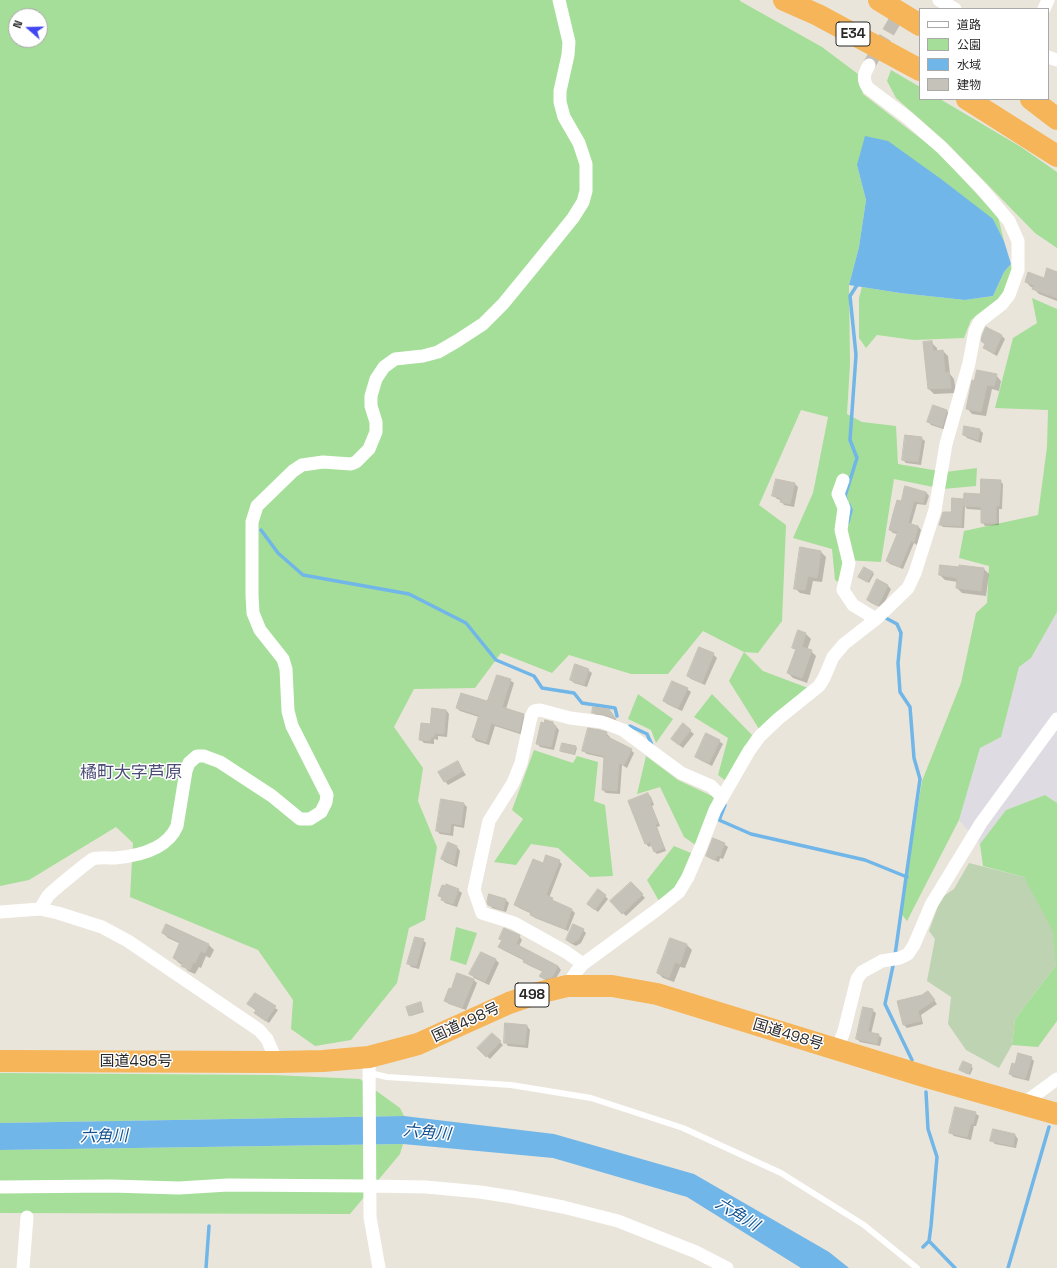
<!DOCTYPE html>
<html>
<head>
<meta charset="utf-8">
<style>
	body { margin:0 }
	#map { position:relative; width:1057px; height:1268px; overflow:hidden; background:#eae5da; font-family:"Space Grotesk","Noto Sans JP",sans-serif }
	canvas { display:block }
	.legend { position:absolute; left:919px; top:8px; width:130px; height:92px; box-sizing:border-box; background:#fff; border:1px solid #a9a9a9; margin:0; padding:5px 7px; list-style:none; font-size:12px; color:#282828 }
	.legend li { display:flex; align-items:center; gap:8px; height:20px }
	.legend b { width:20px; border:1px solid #a9a9a9 }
	.north { position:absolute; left:8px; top:8px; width:40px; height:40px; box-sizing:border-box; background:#fff; border:1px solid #a9a9a9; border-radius:50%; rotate:290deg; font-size:11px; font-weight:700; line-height:16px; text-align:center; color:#282828 }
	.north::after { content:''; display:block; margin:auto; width:14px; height:18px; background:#4046f1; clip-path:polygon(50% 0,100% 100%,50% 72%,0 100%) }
</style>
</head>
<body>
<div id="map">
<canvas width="1057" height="1268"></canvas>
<ul class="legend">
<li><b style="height:5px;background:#fff"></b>道路</li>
<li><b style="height:11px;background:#a5de98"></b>公園</li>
<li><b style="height:11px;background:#71b6e8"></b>水域</li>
<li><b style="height:11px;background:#c5c2ba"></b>建物</li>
</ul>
<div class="north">N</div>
</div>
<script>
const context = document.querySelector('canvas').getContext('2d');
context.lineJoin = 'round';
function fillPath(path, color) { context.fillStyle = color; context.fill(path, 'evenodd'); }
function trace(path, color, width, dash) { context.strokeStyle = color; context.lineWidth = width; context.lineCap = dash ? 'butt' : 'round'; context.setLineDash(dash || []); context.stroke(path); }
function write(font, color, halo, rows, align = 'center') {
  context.font = font + ' "Space Grotesk","Noto Sans JP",sans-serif'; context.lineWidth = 3; context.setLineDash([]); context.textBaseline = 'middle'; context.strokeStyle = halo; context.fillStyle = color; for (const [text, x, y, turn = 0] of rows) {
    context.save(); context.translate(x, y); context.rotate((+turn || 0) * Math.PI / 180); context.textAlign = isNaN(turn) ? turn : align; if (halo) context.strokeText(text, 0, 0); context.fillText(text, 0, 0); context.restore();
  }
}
fillPath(new Path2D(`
	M1057,612V803L1045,795L1006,810L980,844L959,820L980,748L1001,737L1019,667L1031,658Z`), '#dedbe2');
fillPath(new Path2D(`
	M0,0H740V1L822,47L858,74L863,94L938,152L998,217L1004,241L993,219L857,165L866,200L859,247L849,285L850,364L847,414L862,422L896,426L898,464L945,472L977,468L976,486L943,489L894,479L881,562L845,560L840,583L835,580L832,549L793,538L813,493L828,417L801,410L759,505L786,525L782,621L758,653L744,652L763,671L808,688L759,729L729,681L744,652L703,631L668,674H631L569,655L552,673L501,653L475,688L414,689L394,727L423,768L418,801L437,847L425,920L409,928L397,983L351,1040L315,1046L291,1029L293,1000L258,950L130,897L133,843L116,827L29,880L0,886ZM16,16H40V40H16Z
	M891,70L920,87V99H940L1021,147L1057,172V248L1035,233L947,143L896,98L887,81Z
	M1011,264L1013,275L1005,294L996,303L971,320L964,338L914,340L877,335L866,348L859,338V298L862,287L900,293L965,300L993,296L1004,272Z
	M1032,298L1057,309V612L1031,658L1019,667L1001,737L980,748L959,820L907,921L900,912L922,781L961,683L976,613L987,603L989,566L959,558L964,531L1038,515L1047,447L1048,410L995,408L1013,338L1037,323Z
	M638,694L673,719L656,743L651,730L628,719Z
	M712,694L752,735L726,781L718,775L728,738L694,717Z
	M534,750L573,763L577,756L598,762L594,801L605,805L613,876L590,877L558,848L531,844L516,865L494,862L523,819L512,810Z
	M646,756L678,780L714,797L697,846L684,837L660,787L637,794Z
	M1045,795L1057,803V1021L1038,1047L1012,1045L1015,1019L1056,965L1024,877L983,866L980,844L1006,810Z
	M674,846L691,853L678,884L659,901L647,880Z
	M456,927L477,933L466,965L450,960Z
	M0,1073L274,1075L360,1079L400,1108L404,1116L0,1123Z
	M403,1144L400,1154L350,1214L0,1213V1150Z`), '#a5de98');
fillPath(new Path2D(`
	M969,863L1024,877L1053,931L1056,965L1015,1019L1012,1045L999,1068L966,1050L948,1024L951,997L927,981L935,939L929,931L941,898L954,889Z`), '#bdd3b2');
fillPath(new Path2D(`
	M865,136L888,141L941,179L993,219L1004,241L1011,264L1004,272L993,296L965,300L900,293L849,285L859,247L866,200L857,165Z
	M404,1116L554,1134L694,1174L829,1252L849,1268H801L687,1197L553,1158L403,1144L0,1150V1123Z`), '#71b6e8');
fillPath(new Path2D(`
	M1057,273V301L1039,294L1034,289V288L1031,287L1026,282L1045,279Z
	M987,329L1002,336L1005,339L997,356L988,351L984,348L986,345Z
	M931,342L937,348V351H943L948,356L950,374L954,379L956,393L934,394L929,389Z
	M996,375L1001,381L999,391L992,389L986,416L972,414L967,408L973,382Z
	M934,406L947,411L950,414L946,430L931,425L928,421Z
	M980,430L983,433L981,443L967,438L964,434Z
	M921,438L925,441L921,465L906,463L903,460Z
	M777,480L795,484L798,487L794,507L784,505L781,501V500L777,499L773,495Z
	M1000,481L1003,484L1002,509H999V525L985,526L982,522V510L967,509L965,506L964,528L943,527L940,524L952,513L963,500L965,502L981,495Z
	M926,492L929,496L926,505L917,504L911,525L918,526L921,530L917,545L914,543L903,569L890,564L887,561L898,534L893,533L890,530L901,503Z
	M821,552L826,557L822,582L813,581L810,595L800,593L795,588Z
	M984,569L989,574L986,596L962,593L957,588L958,582L945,580L940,575Z
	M872,572L874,574L869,583L861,578Z
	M877,580L888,586L891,589L882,608L871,603L868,600Z
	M799,631L806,634L811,639L807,650L811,651L816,656L807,683L793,678L788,673L796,651L793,647Z
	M713,654L717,658L705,685L691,679L688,676Z
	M588,670L592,673L587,687L574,683L571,680Z
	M510,680L514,683L506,709L523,715L527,718L523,735L495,726L489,745L476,741L473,737L479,717L460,711L457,708L488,702Z
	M687,689L691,692L682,711L667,704L664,701Z
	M446,710L449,714L447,737L438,736V740L434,739V744L424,743L420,739L431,725Z
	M609,710L617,721L607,717L596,716L593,712Z
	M553,723L559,730L554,750L540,747L537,743Z
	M683,725L694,734L683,748L675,742Z
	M606,733L610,737L609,739L631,750L634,753L627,768L622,765L620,794L606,793L603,790L605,758L587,754L583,751Z
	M719,741L723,744L712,766L700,760L696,757Z
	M576,747L577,748L575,755L562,752L561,751Z
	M457,762L466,775L448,785L445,781Z
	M648,794L651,797L654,805L652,806L660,826L657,827L666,851L657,854L654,851L652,845L649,847L646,844L629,801Z
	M464,804L467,807L464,828L454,826L453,836L440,834L437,831Z
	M724,844L728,847L723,859L720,858L719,862L711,859L707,856Z
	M457,847L460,851L457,867L445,862L442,859Z
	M559,861L562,864L549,898L555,903L572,910L575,913L568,931L535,918L531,915L532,914L519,908L515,904Z
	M631,883L645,898L626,916L611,901Z
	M446,888L458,890L462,893L457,907L445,903L440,896Z
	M490,895L506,900L509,903L506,912L492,908L489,904Z
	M605,896L608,899L598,912L592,907Z
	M167,925L209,945L214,950L210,958L206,956L201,968L199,967L195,974L188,971L183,965L179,963L174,958L181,944L168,938L163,933Z
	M583,930L586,933L581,943L576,946L570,943L567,940Z
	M519,936L522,940L519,946L558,966L561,970L555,980L548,982L544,979L541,976L543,972L528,965L525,961L503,950L499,947L502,940Z
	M423,940L426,943L419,969L411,967L408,963Z
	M687,945L692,950L685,968L680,967L674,982L663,978L658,973Z
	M481,953L496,960L499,963L489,985L474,978L471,974Z
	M457,974L474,980L477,983L466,1010L449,1004L445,1001L452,991Z
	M928,992L937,1004L921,1015L923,1024L907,1028L904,1025L923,995Z
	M255,994L278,1010L269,1023L258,1016L255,1013L257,1011L248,1004Z
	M420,1004L424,1012L411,1016L410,1015Z
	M872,1010L876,1013L871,1034L878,1035L882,1038L880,1046L860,1042L857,1039Z
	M527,1026L530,1030L528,1048L508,1046L505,1042Z
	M492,1034L503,1045L490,1059L478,1048Z
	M1031,1058L1034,1061L1029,1081L1013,1077L1010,1074Z
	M963,1063L973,1068L970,1075L962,1071Z
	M975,1113L979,1116L976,1126H974L971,1140L954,1136L950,1132Z
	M1015,1135L1018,1139L1016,1148L995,1144L991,1140Z`), '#0003');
trace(new Path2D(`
	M846,499L845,496L857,458L850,440L856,355L850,296L859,282
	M848,522L851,510L849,505
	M261,530L278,553L303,575L409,594L466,623L496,660L534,676L542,688L574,693L582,703L615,708L617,716
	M882,616L897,624L901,633L898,663L900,692L910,707L914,758L920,779L895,955
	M630,726L647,734L652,745
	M725,805L719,820L751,834L865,860L907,877
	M894,961L885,1004L912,1060
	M929,1241L955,1268
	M923,1247L929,1241L931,1226L937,1157L928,1129L926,1092
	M206,1268L209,1226
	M1008,1268L1049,1127`), '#71b6e8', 3.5);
const building = new Path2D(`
	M1047,268L1057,272V298L1032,289L1034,285L1025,282L1028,272L1044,278Z
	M986,327L1002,335L994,353L983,348L985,344L981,341L982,336Z
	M932,341L933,351L943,350L945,373L949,372L951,388L928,389L923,342Z
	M977,370L997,374L994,386L987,385L981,412L966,409L972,380L974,381Z
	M933,405L947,410L942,427L927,422Z
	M964,426L980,429L978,440L963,435Z
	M905,435L922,437L918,462L902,460Z
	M776,479L795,483L790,504L780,502L781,498L772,496Z
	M981,479L1001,480L999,506H996V523H981V507L963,506L964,493L980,494Z
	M905,486L926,492L923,503L914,501L908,523L918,526L914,542L911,541L900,567L886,561L898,532L889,530L893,514L897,500L901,501Z
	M952,498L963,499L961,526L939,525L943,512H951Z
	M800,547L821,551L817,578L808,576L805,590L794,589Z
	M940,565L959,567V565L984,568L981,591L956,588L957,578L939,575Z
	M864,567L873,572L867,582L858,577Z
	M877,579L888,585L878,606L867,600Z
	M798,630L806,633L802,647L812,650L802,678L787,673L796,649L792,648Z
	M699,647L714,653L702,683L687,676Z
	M575,664L589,669L584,685L570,680Z
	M497,675L511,679L502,707L524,714L519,732L491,723L486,742L472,737L479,715L456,708L461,693L487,701Z
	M672,681L688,688L678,708L663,701Z
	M593,707L609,709L616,719L603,714L592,713Z
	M432,708L446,710L444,734L435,733L434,737H431L430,741L419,740L421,723L430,724Z
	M545,720L553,722V725L556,726L551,747L536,744L541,722L544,723Z
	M683,723L691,730L679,745L671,739Z
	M588,728L600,730L607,732L606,736L632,749L624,765L619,763L617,791L602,790L604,756L582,751Z
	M706,733L720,740L709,763L695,757Z
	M562,743L576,746L574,754L560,751Z
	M458,761L463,771L444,782L438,772Z
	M648,793L652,802L650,803L658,823L655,824L664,848L654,852L650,842L645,844L628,801Z
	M441,799L464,803L461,825L451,823L450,833L436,831Z
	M713,838L725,843L720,856L717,855L715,860L706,856Z
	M448,842L457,846L454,864L441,859Z
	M546,855L560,860L546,895L553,898L552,900L572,909L565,929L530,915L531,912L514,905L533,859L543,863Z
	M631,882L643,894L622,914L610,901Z
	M446,884L459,889L453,904L441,900L442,897L438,896L442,885L446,886Z
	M598,889L606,895L595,910L587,904Z
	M489,894L506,899L503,910L488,905L487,902Z
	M166,924L209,944L205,953L201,951L195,963L193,962L190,970L181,966L183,963L173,958L180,942L162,933Z
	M573,924L584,929L578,940L572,943L566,940Z
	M504,928L520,935L516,944L558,966L552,977L544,979L539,976L543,971L523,962L524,959L498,947L502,940L499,939Z
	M415,937L424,939L416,966L407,964Z
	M670,938L687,944L680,964L675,962L669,978L657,973Z
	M481,952L496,959L485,982L469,974Z
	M457,973L474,979L462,1008L444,1001L449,988L451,989Z
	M928,991L935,1000L918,1011L921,1021L903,1025L897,1001L922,995Z
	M255,993L276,1006L266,1021L254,1013L256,1010L247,1004Z
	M421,1002L423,1011L409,1016L406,1007Z
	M863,1007L873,1009L868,1032L879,1034L877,1044L856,1039Z
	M505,1023L527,1025L525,1045L504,1043Z
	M492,1033L501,1041L486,1057L477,1048Z
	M1018,1053L1032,1057L1025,1079L1009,1074L1012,1063L1015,1064Z
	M963,1061L972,1065L968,1074L959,1070Z
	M955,1107L976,1112L973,1124L971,1123L967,1137L949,1133Z
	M993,1129L1015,1134L1013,1146L990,1141Z`);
fillPath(building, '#c5c2ba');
trace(building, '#c5c1b4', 1);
trace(new Path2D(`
	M869,65L907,0`), '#c3bfb6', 13, [13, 6]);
trace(new Path2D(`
	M370,1073L387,1077L511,1085L591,1098L683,1128L781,1173L864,1225L917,1268`), '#fff', 6);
trace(new Path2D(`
	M939,0L955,9
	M1044,9L1048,0
	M1048,57L1057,60
	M843,480L838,494L844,508L841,530L849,563L843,590L853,605L876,619
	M40,909C43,905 45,900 48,896C51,892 90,860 93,859C99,857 108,858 115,858C138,856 167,850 177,826L186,771L189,763L197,756H204L220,762L272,796L300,819H310L321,812L326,802L327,795L292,726L288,711L286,669L283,659L260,630L253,613L252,595V522L257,506L293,471L302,465L323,462L351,464L356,462L369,449L376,432V422L371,406V396L376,379L384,367L395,359L423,356L438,352L457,341L483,324L503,304L535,265L573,218L583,202L586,191V164L579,143L564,117L560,102V91L568,55L569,42L559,0
	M0,912L40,909L58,913L102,927L128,941L259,1030L267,1039L277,1062
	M583,964L566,952L514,923L482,913L474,890L489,821L513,783L521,763L531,717L534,711L540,710L570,718L602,722L623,730L681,773L711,786L722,797
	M567,986L576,972L583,964L658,909L679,892L688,877L700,849L715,810L749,751L760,736L778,719L819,686L824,678L833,657L844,644L876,619L908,588L915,573L935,510L946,444L969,363L975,331L980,321L1002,304L1009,295L1018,270V241L1009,221L981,188L941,147L908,118L868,88C862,79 864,74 869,65
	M837,1050L844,1031L857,979L862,972L882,961L900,958L908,954L914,945L931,905L981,823L1057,719
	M369,1057L370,1217L379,1268
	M1023,1104L1057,1079
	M0,1187L111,1186L179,1188L228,1185L370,1186L426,1187L480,1192L512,1197L563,1207L618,1221L696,1252L727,1268
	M23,1268L27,1217`), '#fff', 13);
trace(new Path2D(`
	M784,0L818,15L920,70
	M879,0L920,25
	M967,99L1057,156
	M1031,99L1057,119
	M0,1061L277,1062L323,1061L369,1057L418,1044L509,1003L538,993L567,986H612L657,994L930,1078L1057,1114`), '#f6b559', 22);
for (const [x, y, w] of [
	[853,34,34],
	[532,995,34]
]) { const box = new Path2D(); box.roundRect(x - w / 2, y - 12, w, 24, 3); context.fillStyle = '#fff'; context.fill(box); trace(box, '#282828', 1); }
write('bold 14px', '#282828', null, [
	["E34",853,34],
	["498",532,995]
]);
write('15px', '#282828', '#fff', [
	["国道498号",466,1023,-25],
	["国道498号",788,1035,17],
	["国道498号",136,1062]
]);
write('italic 16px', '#135291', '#fff', [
	["六角川",427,1133,5],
	["六角川",104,1137,-1],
	["六角川",737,1215,31]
]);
write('17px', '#4b4c76', '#fff', [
	["橘町大字芦原",131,773]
]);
</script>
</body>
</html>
